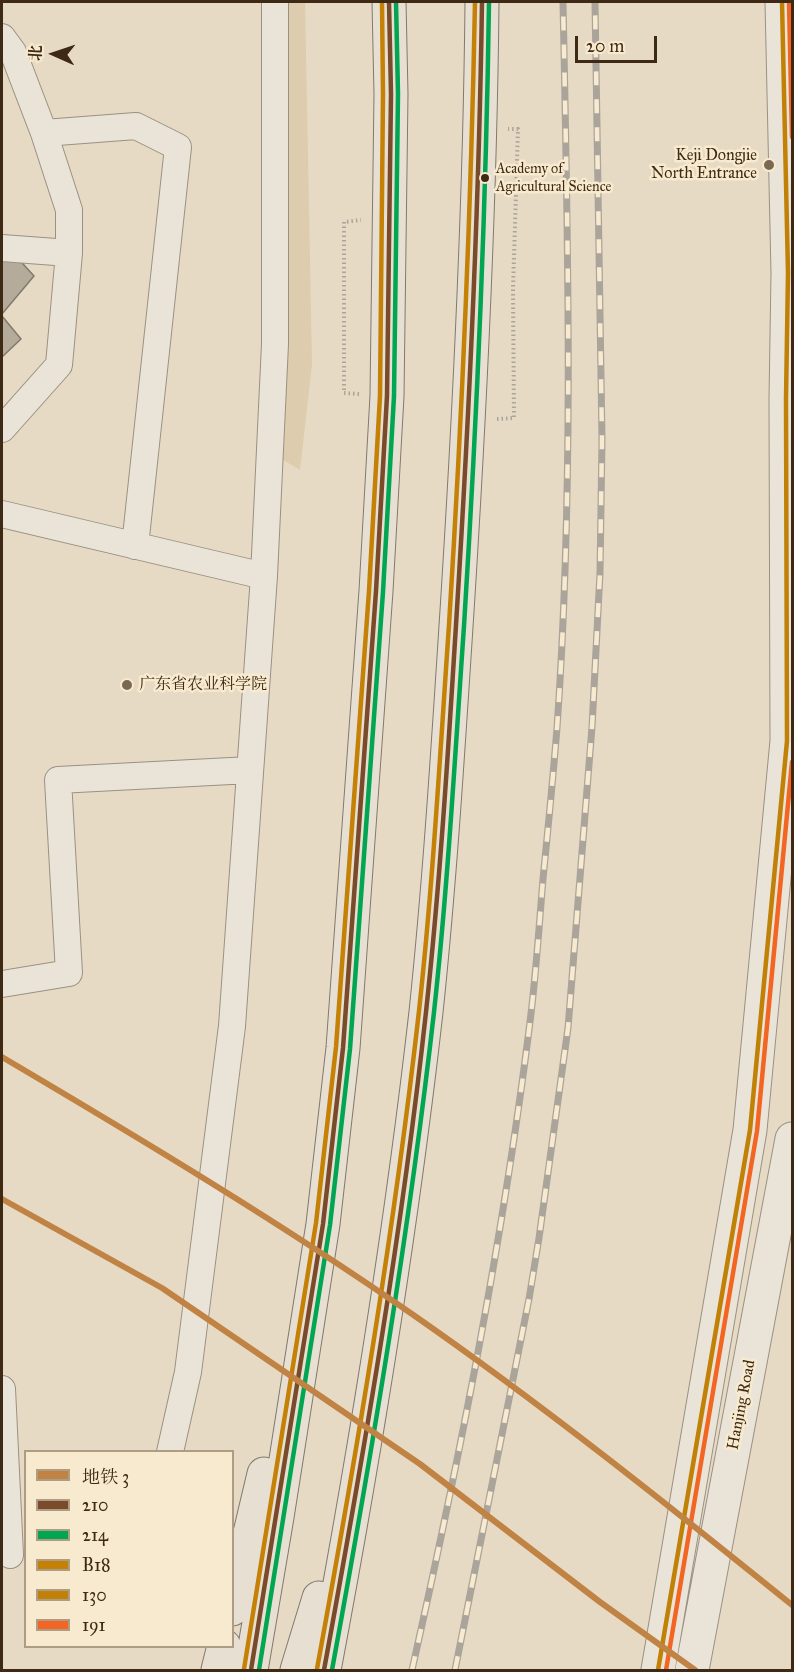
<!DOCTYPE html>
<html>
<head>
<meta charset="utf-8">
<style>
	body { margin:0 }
	#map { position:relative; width:794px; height:1672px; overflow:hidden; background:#e6dac4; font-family:"IM FELL Great Primer","Noto Serif SC",serif }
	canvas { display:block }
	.frame { position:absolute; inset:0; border:3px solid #3e2a14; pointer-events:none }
	.legend { position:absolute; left:24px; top:1450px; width:210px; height:198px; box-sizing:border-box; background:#f8eacf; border:2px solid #ae9d84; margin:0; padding:8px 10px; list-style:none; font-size:18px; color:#3e2a14 }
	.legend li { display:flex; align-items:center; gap:12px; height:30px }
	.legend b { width:30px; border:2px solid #ae9d84 }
	.north { position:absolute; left:24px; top:24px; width:60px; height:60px; -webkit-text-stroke:4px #f8eacf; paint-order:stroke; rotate:273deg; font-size:16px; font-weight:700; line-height:24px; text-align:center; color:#3e2a14 }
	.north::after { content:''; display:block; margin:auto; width:21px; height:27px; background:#3e2a14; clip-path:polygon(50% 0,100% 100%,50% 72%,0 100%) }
	.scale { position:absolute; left:575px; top:36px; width:82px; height:27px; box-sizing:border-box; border:3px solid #3e2a14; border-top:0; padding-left:8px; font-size:18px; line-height:21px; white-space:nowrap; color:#3e2a14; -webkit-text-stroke:4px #f8eacf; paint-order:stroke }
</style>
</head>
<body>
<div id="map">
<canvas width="794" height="1672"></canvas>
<div class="frame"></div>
<ul class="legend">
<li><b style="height:8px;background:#c08344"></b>地铁 3</li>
<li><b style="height:8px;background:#7a4b2a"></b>210</li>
<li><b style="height:8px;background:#00a651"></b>214</li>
<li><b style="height:8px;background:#c58006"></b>B18</li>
<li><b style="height:8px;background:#c08106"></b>130</li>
<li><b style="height:8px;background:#f26522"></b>191</li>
</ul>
<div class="north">北</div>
<div class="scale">20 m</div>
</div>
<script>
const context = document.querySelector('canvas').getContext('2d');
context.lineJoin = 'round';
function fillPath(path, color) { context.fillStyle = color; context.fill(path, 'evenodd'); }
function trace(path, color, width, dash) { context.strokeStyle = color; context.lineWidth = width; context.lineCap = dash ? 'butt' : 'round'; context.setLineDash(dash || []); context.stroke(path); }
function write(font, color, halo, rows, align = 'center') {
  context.font = font + ' "IM FELL Great Primer","Noto Serif SC",serif'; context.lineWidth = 5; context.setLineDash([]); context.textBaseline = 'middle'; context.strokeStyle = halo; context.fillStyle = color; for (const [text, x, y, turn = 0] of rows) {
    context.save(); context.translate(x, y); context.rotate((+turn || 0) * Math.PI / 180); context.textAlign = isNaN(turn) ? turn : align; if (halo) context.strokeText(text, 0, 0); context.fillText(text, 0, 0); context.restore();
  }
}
fillPath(new Path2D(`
	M274,2H305L312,365L300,470L270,452Z`), '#ddccad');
const building = new Path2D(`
	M14,254L34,276L2,314V260Z
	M2,316L21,339L2,357Z`);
fillPath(building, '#b4ab9b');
trace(building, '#82796b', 1.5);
const minor = new Path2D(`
	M2,37L13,52L44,133L69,210V253L59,365L2,429
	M44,133L136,126L178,147L135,546
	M2,248L69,253
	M2,514L264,576
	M2,984L69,973L58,780L250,770
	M2,1389L10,1555
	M170,1452L188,1372L232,1026L264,576L275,344V2`);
const tertiary = new Path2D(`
	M658,1670L750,1130L787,741L786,399L788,273L782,2
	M692,1670L792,1139`);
const trunk = new Path2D(`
	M232,1609L264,1474
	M218,1670L224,1646
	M251,1670L277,1517L323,1224L343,1048L376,591L387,396L391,94L389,2
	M297,1670L319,1598
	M324,1670C365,1452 401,1233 426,1012C439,889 447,765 455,642C469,428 480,215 482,2`);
trace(minor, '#9a9182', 28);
trace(tertiary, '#9a9182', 35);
trace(trunk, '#82796b', 35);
trace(new Path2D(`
	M359,394L344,393V222L361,220
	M497,419L514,418L513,289L518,129H508`), '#aaa49a', 4, [1.5, 3]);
trace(minor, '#eae4d8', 26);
trace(tertiary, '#eae4d8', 33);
trace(trunk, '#e7e0d2', 33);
const rail = new Path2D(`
	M412,1670C460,1456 503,1240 530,1022C536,975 539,927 543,879C548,829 553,778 557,728C574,486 568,244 563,2
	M455,1670L529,1299L539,1238L568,1028L592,727L600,573L602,439L595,2`);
trace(rail, '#aaa49a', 7);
trace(rail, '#f8eacf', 4.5, [14]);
trace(new Path2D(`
	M251,1670L323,1224L343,1048L376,591L387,396L391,94L389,2
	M324,1670C364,1452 402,1233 426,1012C440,883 448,754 456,625C469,418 479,210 482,2`), '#7a4b2a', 4.5);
trace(new Path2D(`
	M259,1670L330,1225L350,1049L383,592L394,396L398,94L396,2
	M332,1670C372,1452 409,1233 434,1012C448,884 455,755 464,626C477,418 486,210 489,2`), '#00a651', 4.5);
trace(new Path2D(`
	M244,1669L316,1223L336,1047L369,591L380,396L383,94L382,2
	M317,1669C357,1451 394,1232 419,1011C433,883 440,754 449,625C462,417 471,210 475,2`), '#c58006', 4.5);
trace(new Path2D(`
	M658,1670L750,1130L787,741L786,399L788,273L782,2`), '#c08106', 4.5);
trace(new Path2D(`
	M789,2L792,137
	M666,1670L757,1131L792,762`), '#f26522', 4.5);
trace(new Path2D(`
	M2,1057C141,1139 279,1222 412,1314C543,1405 668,1505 792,1605
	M2,1199L162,1288L420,1464L600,1602L695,1670`), '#c08344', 6);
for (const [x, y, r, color] of [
	[769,165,6,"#796852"],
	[485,178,5,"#3e2a14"],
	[127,685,6,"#796852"]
]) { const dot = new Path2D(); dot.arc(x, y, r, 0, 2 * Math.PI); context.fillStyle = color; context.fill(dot); trace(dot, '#f8eacf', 2); }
write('14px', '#3e2a14', '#f8eacf', [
	["Academy of",496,170],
	["Agricultural Science",496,188]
], 'left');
write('16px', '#3e2a14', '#f8eacf', [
	["Keji Dongjie",757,156],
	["North Entrance",757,174],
	["广东省农业科学院",139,685,"left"]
], 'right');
write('16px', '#3e2a14', '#f8eacf', [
	["Hanjing Road",742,1405,-79]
]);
</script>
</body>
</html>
